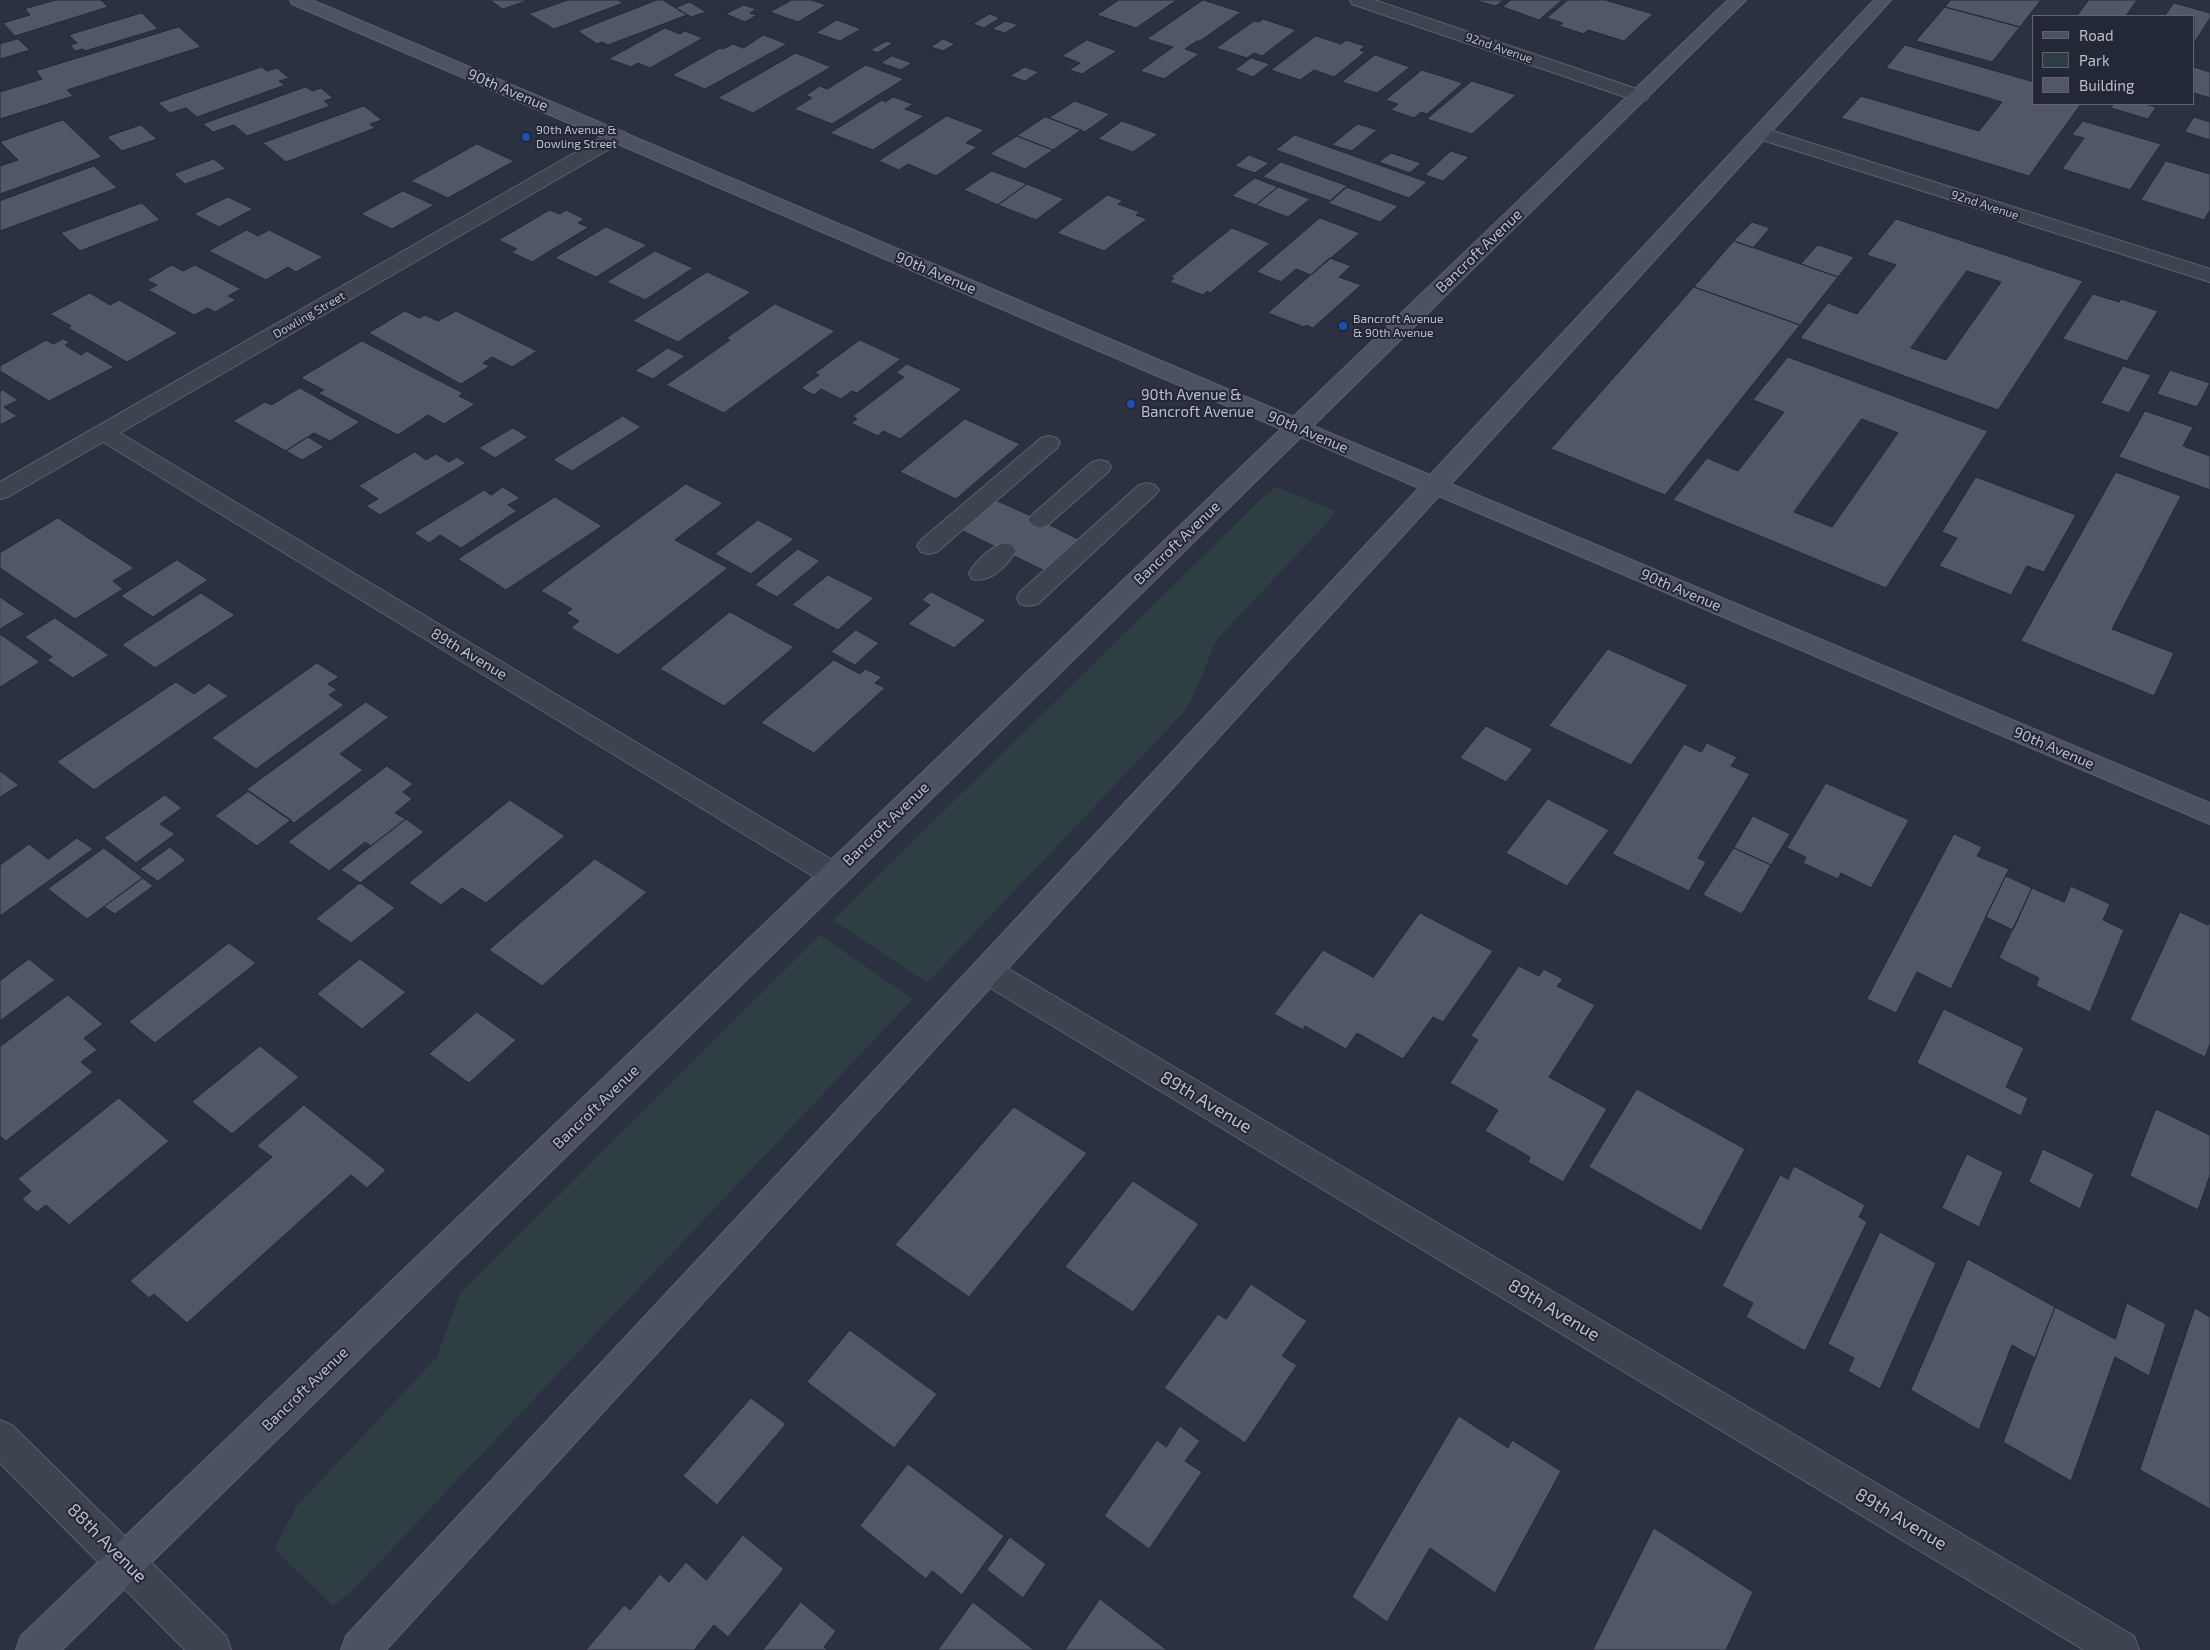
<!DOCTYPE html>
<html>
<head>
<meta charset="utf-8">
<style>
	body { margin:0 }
	#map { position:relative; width:2210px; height:1650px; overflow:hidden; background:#2b3140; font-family:"Exo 2",sans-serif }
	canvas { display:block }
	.legend { position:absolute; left:2032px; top:15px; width:162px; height:90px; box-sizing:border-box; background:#232836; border:1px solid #606471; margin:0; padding:6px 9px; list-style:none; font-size:15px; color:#bbbfca }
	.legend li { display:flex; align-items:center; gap:10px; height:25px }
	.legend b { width:25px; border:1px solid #606471 }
</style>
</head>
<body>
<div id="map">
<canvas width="2210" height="1650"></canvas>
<ul class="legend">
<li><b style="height:6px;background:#4d5263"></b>Road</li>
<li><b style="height:14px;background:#2e3e42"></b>Park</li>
<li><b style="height:14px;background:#515769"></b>Building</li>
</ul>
</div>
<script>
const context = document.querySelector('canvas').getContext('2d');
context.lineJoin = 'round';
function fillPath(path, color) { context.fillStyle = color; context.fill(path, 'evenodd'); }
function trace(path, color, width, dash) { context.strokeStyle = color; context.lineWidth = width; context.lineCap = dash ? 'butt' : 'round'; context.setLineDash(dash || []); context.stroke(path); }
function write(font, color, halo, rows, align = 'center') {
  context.font = font + ' "Exo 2",sans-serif'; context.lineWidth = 4; context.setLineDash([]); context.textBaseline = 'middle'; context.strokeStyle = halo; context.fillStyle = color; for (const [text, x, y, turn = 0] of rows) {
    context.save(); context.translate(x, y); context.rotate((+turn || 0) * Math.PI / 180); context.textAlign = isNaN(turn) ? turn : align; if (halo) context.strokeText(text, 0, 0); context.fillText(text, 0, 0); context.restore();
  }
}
fillPath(new Path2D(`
	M1277,487L1335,511L1325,525L1217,639C1206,663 1199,687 1186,710L927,983L833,920L1265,495Z
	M820,935L913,999L353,1590L333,1606L274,1549L296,1507L437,1357L460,1293Z`), '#2e3e42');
const building = new Path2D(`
	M56,0H101L108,7L15,36L3,23L30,15L25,9Z
	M490,0H529L503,9Z
	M568,0H618L623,3L554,29L529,14Z
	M657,0H663L687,15L608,45L602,42L597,44L578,31Z
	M792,0H811L826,5L798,22L770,12Z
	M1119,0H1177L1136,28L1097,15Z
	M1203,0L1241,12L1200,41H1197L1185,49L1199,54L1164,79L1140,71L1173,47L1147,39Z
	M1475,0H1503L1496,6Z
	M1511,0H1562L1539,20L1503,7Z
	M1568,0H1605L1653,14L1624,41L1588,30L1584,34L1559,26L1563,23L1547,18Z
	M1951,0H2041L2020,27L1945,7Z
	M2089,0H2137L2126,16H2077Z
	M690,2L706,12L691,17L676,8Z
	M2174,3L2210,13V18L2194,43V16H2165Z
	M744,5L756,9L750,13L757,15L745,22L726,14Z
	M1945,7L2020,27L1992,62L1916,41Z
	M142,13L158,29L85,51L83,49L75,51L70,45L77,43L69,35Z
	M990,14L1000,18L984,28L973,24Z
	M1263,19L1296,30L1262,56L1254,53L1247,58L1216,48L1254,21L1259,22Z
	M837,20L861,29L840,41L816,33Z
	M1006,21L1018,25L1005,33L992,29Z
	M179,27L201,47L67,90L73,96L0,119V92L42,79L36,71Z
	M665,28L680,34L685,31L703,38L650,68L638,63L631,67L609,59Z
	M764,35L787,44L705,89L672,75L720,48L723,49L733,44L743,48Z
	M1316,36L1341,44L1346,40L1365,46L1360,50L1365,52L1334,77L1314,70L1300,80L1271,70Z
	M18,39L30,50L0,59V44Z
	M943,39L955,44L943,51L931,47Z
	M1087,40L1117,51L1082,74L1069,70L1080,63L1062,56Z
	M887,41L893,43L877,53L871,50Z
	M1905,45L2034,82V104H2081L2029,176L1841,118L1861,96L1979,131L2002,102L1886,68Z
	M796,53L831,67L753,113L718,98Z
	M1375,55L1410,67L1377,93L1342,82Z
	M892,56L912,63L901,70L881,63Z
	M1251,58L1270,64L1253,77L1235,70Z
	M866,65L904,79L832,124L794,109L812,98L806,95L820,86L827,89Z
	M262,67L267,71L277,68L289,78L279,81L285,85L197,117L186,108L170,113L158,103Z
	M1025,67L1039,72L1025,81L1010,76Z
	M2194,67L2210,72V98L2194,93Z
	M1422,70L1463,83L1427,114L1421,112L1414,118L1391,110L1398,104L1386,100Z
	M1472,81L1516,95L1472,134L1427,119Z
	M306,87L312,91L321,88L333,98L324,101L330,106L247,136L234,125L213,132L203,124Z
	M893,97L913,104L905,109L924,116L873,150L830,133L882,100L885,102Z
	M1075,101L1110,114L1085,132L1049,118Z
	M2114,104H2145L2156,107L2148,119L2111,108Z
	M364,106L382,120L370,124L375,128L286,162L263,143Z
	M947,116L984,130L966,143L977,147L936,176L908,164L899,170L879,161Z
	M1045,117L1049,118L1081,130L1053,150L1017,136Z
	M2194,117L2210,122V140L2185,132Z
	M63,120L102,157L0,194V166L18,160L0,142Z
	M1122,121L1158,134L1133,152L1098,139Z
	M2083,121L2161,144L2130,190L2062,169L2084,138L2072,135Z
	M1358,124L1377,130L1352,151L1332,145Z
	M141,125L157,139L122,151L107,137Z
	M1295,135L1427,182L1409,198L1276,150Z
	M1017,136L1053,150L1025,169L990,154Z
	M477,144L514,161L448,198L411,181Z
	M1451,151L1469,157L1443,181L1425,175Z
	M1391,153L1421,163L1410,173L1379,162Z
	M1249,155L1269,163L1255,173L1235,166Z
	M214,159L226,169L185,184L174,174Z
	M2166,161L2210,174V210L2204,220L2141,200Z
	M1281,162L1348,186L1331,201L1263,177Z
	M94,166L117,188L0,231V201Z
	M992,171L1027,184L998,205L964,190Z
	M1255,178L1278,187L1256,205L1232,196Z
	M1027,184L1064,199L1036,220L998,205Z
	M1278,187L1310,199L1288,217L1256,205Z
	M1346,187L1398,206L1380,222L1328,203Z
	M403,191L434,205L392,229L361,214Z
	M1108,195L1123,201L1118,204L1140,212L1136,215L1147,219L1104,251L1057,233Z
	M228,197L253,209L219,227L194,214Z
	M142,203L160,220L80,251L61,233Z
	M550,210L560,214L566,210L584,219L578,223L589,227L532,262L511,252L517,249L499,240Z
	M1320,218L1360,233L1311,275L1296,269L1281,282L1257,272Z
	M1896,219L2083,281L1998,410L1800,338L1828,303L1857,314L1896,265L1867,255ZM1967,271L2001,282L1946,360L1911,348Z
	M1752,222L1770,228L1753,248L1734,241Z
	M606,227L647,245L596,277L555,258Z
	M1232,228L1270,243L1210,293L1207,291L1203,295L1170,282L1174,278L1171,277Z
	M247,230L258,236L269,230L323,257L296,272L288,267L266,280L209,251Z
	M1734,241L1801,264L1838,277L1800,325L1694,287Z
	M1818,245L1854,257L1838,277L1801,264Z
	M655,251L693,268L645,300L607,282Z
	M1330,258L1351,266L1339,277L1361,285L1313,328L1306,325L1304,327L1268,313Z
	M172,265L183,271L195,265L241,289L228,296L236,300L215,312L208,308L194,315L148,290L157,285L147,280Z
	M707,272L751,292L678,342L633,321Z
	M1694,287L1800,325L1665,495L1551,449Z
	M90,293L110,305L119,300L178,333L127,362L68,328L71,326L50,314Z
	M2093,294L2119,302L2121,299L2158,311L2127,361L2063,339Z
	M775,304L835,331L724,413L666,385L730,340L727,338Z
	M405,311L419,318L425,315L438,321L456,311L537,351L512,367L492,357L483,363L490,366L461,384L369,333Z
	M63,339L70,342L65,345L81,355L87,351L114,367L49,401L0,371V366L46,340L53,344Z
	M860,340L901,359L857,393L852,391L841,399L821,389L814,395L801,388L819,375L815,373Z
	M362,341L463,393L459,396L475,404L444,424L428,415L398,435L318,393L324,390L301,378Z
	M668,348L685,356L653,379L635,371Z
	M1788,357L1988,431L1886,588L1673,500L1707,458L1738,471L1784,412L1753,400ZM1862,419L1898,433L1832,527L1794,512Z
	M907,364L962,389L900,439L883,431L878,436L851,423L857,419L853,416L904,377L896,373Z
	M2123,366L2151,375L2129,413L2101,403Z
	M2170,370L2210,383L2197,407L2157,394Z
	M300,388L360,422L330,441L314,433L286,451L233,421L265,402L271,405Z
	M3,390L18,400L4,407L17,416L0,425V392Z
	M2145,411L2193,427L2183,446L2210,456V490L2119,457Z
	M623,416L641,427L572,471L553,460Z
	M965,419L1020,444L956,499L900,472Z
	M513,428L528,437L495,458L479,448Z
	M308,437L324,447L302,460L286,451Z
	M415,452L426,460L436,454L449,462L457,457L466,463L380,515L366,506L378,499L359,486Z
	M2116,472L2181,496L2112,629L2174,653L2154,696L2021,641Z
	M1976,477L2076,515L2044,572L2027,566L2011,595L1939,566L1957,538L1942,532Z
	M686,484L723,503L675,540L728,568L618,655L571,628L579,621L566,613L572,609L541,591Z
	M503,487L520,498L508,505L517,511L461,548L440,535L429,543L414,533L484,490L491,495Z
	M555,497L602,526L506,590L458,559Z
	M993,499L1040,520L1086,543L1053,575L959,529Z
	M58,518L134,568L113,581L123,589L75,619L0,568V553Z
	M758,520L794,539L751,574L715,554Z
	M798,549L820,561L777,597L755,585Z
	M177,560L208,580L153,617L121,596Z
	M828,575L874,598L838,630L792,605Z
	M931,592L986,620L954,648L908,624L930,605L922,600Z
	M201,593L235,615L155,668L122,645Z
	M0,597L25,614L0,629Z
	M730,612L794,647L724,706L660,669Z
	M55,618L109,655L73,678L47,660L52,657L25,637Z
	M856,630L879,643L855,665L831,652Z
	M0,634L40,662L0,687Z
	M1608,649L1688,685L1631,765L1549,726Z
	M834,660L860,674L865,669L882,677L875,683L885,688L814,753L761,723Z
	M317,663L339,677L328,684L337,690L329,695L344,705L256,769L212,738Z
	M176,682L194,694L209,683L228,696L94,790L57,762Z
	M366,702L389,717L340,754L363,770L294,823L246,790Z
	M1486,726L1533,749L1506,782L1460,758Z
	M1707,743L1737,757L1731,766L1750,774L1698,858L1706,862L1689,891L1612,854L1684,744L1701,752Z
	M387,766L413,784L403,792L412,799L395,813L406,819L371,846L365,842L329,871L288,842Z
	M0,771L19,785L0,797Z
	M1826,783L1909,820L1871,888L1841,873L1838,879L1803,863L1806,857L1787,848Z
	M249,791L291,820L257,846L215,816Z
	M165,795L182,808L160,824L175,834L136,863L104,838Z
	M1548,799L1609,830L1567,886L1506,853Z
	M510,800L565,836L486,903L462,888L441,905L409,883Z
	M1753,816L1790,834L1771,865L1734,848Z
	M406,819L424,832L360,883L341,870Z
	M1954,834L1982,847L1977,856L2009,869L1951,989L1917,972L1896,1013L1867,999Z
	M77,838L93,849L0,916V865L29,844L48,859Z
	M170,847L186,860L158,881L140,869Z
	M104,848L143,878L87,919L48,889Z
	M1734,848L1771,865L1742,914L1703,895Z
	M595,859L647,892L542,986L489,950Z
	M2006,876L2032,888L2013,930L1986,917Z
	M143,878L153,886L115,914L104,907Z
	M360,883L395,908L351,943L316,919Z
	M2071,886L2110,904L2103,920L2124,930L2090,1012L2036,986L2039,978L1999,958L2032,888L2064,902Z
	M2180,912L2208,925L2210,921V1044L2205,1057L2130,1020Z
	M1420,913L1493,951L1443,1022L1433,1017L1403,1059L1357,1033L1346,1049L1305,1026L1303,1030L1274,1014L1323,950L1373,977Z
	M229,943L256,963L155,1043L129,1022Z
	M29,959L55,980L0,1021V981Z
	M360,959L406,992L362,1029L317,994Z
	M1519,966L1539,976L1544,969L1563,979L1557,986L1595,1005L1549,1077L1607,1109L1563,1182L1528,1162L1530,1157L1485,1131L1498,1110L1450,1083L1478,1040L1471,1036Z
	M68,995L103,1024L84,1038L97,1050L81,1062L93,1072L6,1141L0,1136V1047Z
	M1944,1009L2024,1048L2006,1087L2028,1098L2021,1116L1917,1063Z
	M477,1012L516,1040L469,1083L429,1054Z
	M260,1046L299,1077L232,1134L192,1102Z
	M1637,1089L1745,1149L1701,1231L1589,1167Z
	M119,1098L169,1141L69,1225L46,1205L37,1212L22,1199L31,1191L18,1179Z
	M304,1105L386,1170L367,1188L351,1175L187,1323L154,1294L149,1298L130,1281L272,1157L257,1146Z
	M1014,1107L1087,1153L969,1297L895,1245Z
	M2156,1109L2210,1135V1175L2198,1210L2130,1176Z
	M2043,1149L2094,1174L2080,1209L2029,1182Z
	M1967,1154L2003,1172L1979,1227L1942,1208Z
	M1794,1166L1865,1205L1859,1217L1867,1222L1805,1351L1746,1317L1753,1303L1722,1286L1780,1175L1788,1179Z
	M1133,1181L1199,1224L1133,1312L1065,1267Z
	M1880,1232L1936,1263L1880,1389L1848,1371L1854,1358L1828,1344Z
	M1968,1259L2055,1307L2035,1358L2012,1345L1979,1430L1911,1390Z
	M1251,1284L1307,1321L1282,1356L1297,1365L1245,1443L1164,1388L1218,1314L1226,1319Z
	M2127,1303L2166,1324L2149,1376L2115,1357L2071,1481L2003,1442L2055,1307L2115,1339Z
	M2195,1308L2210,1317V1509L2140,1470Z
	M850,1330L937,1394L894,1448L807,1382Z
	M751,1398L786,1424L717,1505L683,1476Z
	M1459,1416L1508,1448L1512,1440L1561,1471L1495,1593L1430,1548L1387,1622L1352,1597Z
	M1180,1426L1200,1441L1185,1461L1202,1472L1149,1549L1104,1516L1157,1440L1166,1447Z
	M908,1464L1004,1536L962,1595L932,1571L926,1579L860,1526Z
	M1654,1528L1753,1592L1726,1650H1593Z
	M743,1535L784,1569L728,1637L714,1625L694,1650H586L624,1605L630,1610L660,1574L669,1582L686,1562L706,1580Z
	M1010,1537L1046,1564L1023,1598L987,1570Z
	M1100,1599L1167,1650H1065Z
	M801,1602L836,1631L824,1647L828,1650H763Z
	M973,1602L1034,1650H938Z`);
fillPath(building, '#515769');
trace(building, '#252a38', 1);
const lane = new Path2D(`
	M1049,436L1057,438L1060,443L1057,448L937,552L929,554L921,552L917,546L921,540L1041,438Z
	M1100,460L1108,462L1111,467L1108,472L1048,525L1040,528L1032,525L1028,520L1032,515L1092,462Z
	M1147,483L1155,485L1159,490L1155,495L1038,604L1029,606L1020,604L1017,598L1020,592L1139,485Z
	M1004,543L1012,545L1016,551C1007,566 990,584 972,579L969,573C976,561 990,547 1004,543Z`);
const street = new Path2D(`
	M1350,0H1374L1646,92L1649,96L1646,100L1640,101L1634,100L1352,4Z
	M1760,127L2210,269V282L1753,137L1751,133L1753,129Z
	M618,130L625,132L627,136L625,140L120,433L844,867L848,875L844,883L834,886L824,883L103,442L8,497L0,499V482L611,132Z
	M987,959L997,962L2134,1636L2139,1650H2084L977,980L972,971L977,962Z
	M0,1420L13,1426L226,1636L231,1650H185L0,1463Z`);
const secondary = new Path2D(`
	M290,0H312L1293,417L1728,0H1746L1313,426L1430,475L1874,0H1891L1451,484L2210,803V824L1439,496L386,1650H341L346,1636L1419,488L1301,437L62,1650H16L21,1636L1281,429L292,4Z`);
trace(lane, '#5c616e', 2);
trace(street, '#5c616e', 2);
trace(secondary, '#5c616e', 2);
fillPath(lane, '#3e4350');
fillPath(street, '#3e4350');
fillPath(secondary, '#4d5263');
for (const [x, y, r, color] of [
	[526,137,5,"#1a4fb4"],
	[1343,326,5,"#1a4fb4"],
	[1131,404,5,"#1a4fb4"]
]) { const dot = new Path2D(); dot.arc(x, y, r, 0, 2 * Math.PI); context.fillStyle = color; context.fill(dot); trace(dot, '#232836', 2); }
write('12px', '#bbbfca', '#232836', [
	["92nd Avenue",1499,48,19],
	["92nd Avenue",1985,205,18],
	["Dowling Street",309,315,-30]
]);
write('12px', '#bbbfca', '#232836', [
	["90th Avenue &",536,130],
	["Dowling Street",536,144],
	["Bancroft Avenue",1353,319],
	["& 90th Avenue",1353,333]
], 'left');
write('15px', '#bbbfca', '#232836', [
	["90th Avenue",508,90,23],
	["Bancroft Avenue",1479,251,-44],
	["90th Avenue",936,273,23],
	["90th Avenue",1308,432,23],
	["Bancroft Avenue",1177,543,-44],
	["90th Avenue",1681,590,23],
	["89th Avenue",469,654,31],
	["90th Avenue",2054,748,23],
	["Bancroft Avenue",886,824,-44],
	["Bancroft Avenue",596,1107,-44],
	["Bancroft Avenue",305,1389,-44]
]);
write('15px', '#bbbfca', '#232836', [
	["90th Avenue &",1141,395],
	["Bancroft Avenue",1141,412]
], 'left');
write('18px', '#bbbfca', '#232836', [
	["89th Avenue",1206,1102,31],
	["89th Avenue",1554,1310,31],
	["89th Avenue",1901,1519,31],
	["88th Avenue",107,1543,45]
]);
</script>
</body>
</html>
